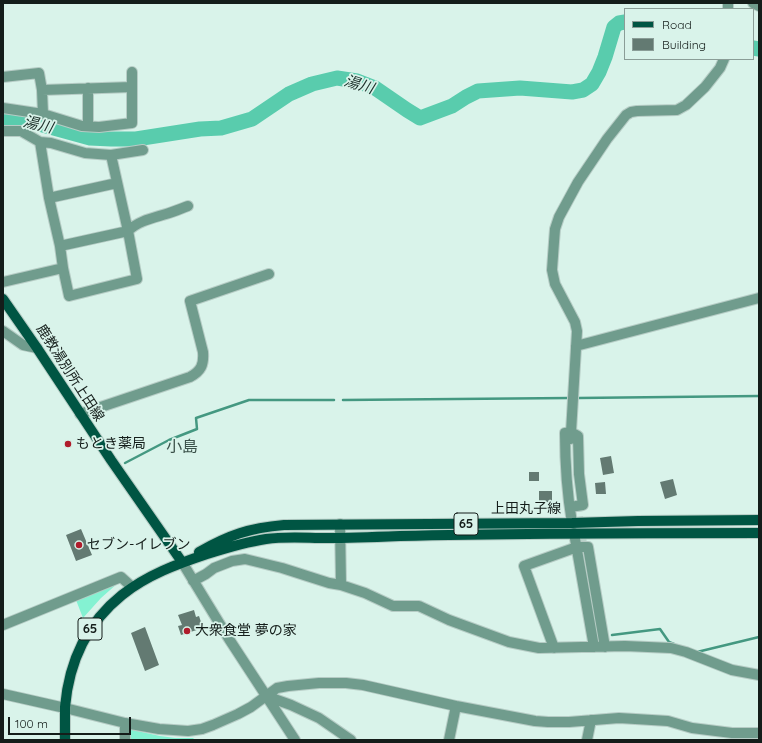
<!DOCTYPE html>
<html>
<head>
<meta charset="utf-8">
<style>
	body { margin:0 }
	#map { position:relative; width:762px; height:743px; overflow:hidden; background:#d9f3ea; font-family:Quicksand,sans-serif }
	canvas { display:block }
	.frame { position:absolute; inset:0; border:4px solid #141d1a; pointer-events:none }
	.legend { position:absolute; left:624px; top:8px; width:130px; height:52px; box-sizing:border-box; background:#d9f3ea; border:1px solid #8a9d97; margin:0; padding:5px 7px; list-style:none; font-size:12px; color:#141d1a }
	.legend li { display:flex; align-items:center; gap:8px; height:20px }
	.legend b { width:20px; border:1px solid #8a9d97 }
	.scale { position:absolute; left:8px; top:717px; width:123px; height:18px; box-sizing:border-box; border:2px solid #141d1a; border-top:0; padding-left:5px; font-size:12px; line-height:14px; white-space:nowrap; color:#141d1a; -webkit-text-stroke:3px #d9f3ea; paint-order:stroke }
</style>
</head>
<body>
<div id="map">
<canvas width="762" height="743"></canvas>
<div class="frame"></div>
<ul class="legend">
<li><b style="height:5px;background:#005543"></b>Road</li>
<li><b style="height:11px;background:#637a72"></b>Building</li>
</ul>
<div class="scale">100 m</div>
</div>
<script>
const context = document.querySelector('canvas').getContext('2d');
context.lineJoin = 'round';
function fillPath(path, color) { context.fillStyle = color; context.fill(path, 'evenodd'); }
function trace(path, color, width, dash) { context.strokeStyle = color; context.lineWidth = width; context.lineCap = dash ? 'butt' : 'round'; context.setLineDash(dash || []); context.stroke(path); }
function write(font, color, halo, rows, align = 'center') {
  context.font = font + ' Quicksand,"Noto Sans JP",sans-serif'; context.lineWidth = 3.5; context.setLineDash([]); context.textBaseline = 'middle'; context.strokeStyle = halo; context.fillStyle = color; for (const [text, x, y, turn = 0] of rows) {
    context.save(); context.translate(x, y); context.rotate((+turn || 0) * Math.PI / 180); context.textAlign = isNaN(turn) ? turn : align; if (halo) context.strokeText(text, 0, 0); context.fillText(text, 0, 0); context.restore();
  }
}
fillPath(new Path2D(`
	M118,583L101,598L83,618L76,600Z
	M128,729L160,736L175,738H194L192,740H129Z`), '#84f2d2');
trace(new Path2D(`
	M578,398L759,396
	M343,400L569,398
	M125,463L169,440L197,429L196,418L249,400H334
	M612,635L660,629L669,642L674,644
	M697,652L759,637`), '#449881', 2.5);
trace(new Path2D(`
	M753,48L759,49
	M3,120L21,119L90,138L111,139H136L200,129L221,128L252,119L289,94L312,84L337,78L357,81L375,88L407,110L420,118L452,106L466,97L478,91L520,88L572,92L583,90L592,84L599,72L605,57L614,27L619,23L625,22`), '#59ccad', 15);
fillPath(new Path2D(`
	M611,456L614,473L603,475L600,458Z
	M529,472H539V481H529Z
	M673,479L677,495L665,499L660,482Z
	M605,482L606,494H596L595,483Z
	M539,491H552V503H539Z
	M81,529L92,555L76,561L66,535Z
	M194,610L196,617L199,616L203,628L181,635L178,626L182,625L178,615Z
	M145,627L159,665L145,671L131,633Z`), '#637a72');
trace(new Path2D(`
	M576,502L584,557`), '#bbd3cb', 10, [10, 5]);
const minor = new Path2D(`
	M728,3V9
	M753,3L759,6
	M3,77L39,73L42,90L43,114
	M88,88V126
	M42,90L132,87
	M3,108L43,114L82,126L99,127L132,123V72
	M3,131H21L40,142L51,143L85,153L111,155L143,150
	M40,142L49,198L60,246L63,268L69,296L137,279L128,231L111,155
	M49,198L117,183
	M60,246L128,231C138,221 153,218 166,214C173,212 180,209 188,206
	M3,282L63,268
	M3,331L23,345L37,348
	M576,346L759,298
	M80,414L190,377C201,371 204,365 203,352L190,301L269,274
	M570,507L583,505L579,474L578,436L571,432V439
	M572,523C567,493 565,463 565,433L571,432L577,331L575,322L555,284L552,270L554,242L555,229L559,217L578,182L607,139L626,115L631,112L637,111L677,110L686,105L705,87L720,68L724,59
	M340,524L341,585
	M574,533L594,647
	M182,562L229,639L295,740
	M193,581L206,574L214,568L232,561L245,559L282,568L329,583L341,585L365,593L393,606H419L449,620L509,642L539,648L625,646L671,648L686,652L732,670L759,675
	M3,625L121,577L132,587
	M554,648L524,566L577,547H588L605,647
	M3,694L65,708L125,723L159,729L188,731L202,729L213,725L238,714L251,707L277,688L288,686L319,683H346L363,685L456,706L535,721L548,722H569L619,718L668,721L692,728L732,733H759
	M266,696L291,705L319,718L351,740
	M125,740V723
	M449,740L456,706
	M587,740L591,720`);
const major = new Path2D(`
	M3,299L37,348L111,460L182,562
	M199,552C229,535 249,528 284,525L572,523L638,521L759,520
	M65,740C65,729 65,718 65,707C69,662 87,623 122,595C147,575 177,564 207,554C226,548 246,542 266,539C286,536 307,538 327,538C351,538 376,537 400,536C520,533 639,533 759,533`);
trace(minor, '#b6ccc5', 12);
trace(major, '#b6ccc5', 12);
trace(minor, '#709c8d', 10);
trace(major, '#005543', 10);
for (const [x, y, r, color] of [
	[68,444,4,"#af1c2c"],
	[79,545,4,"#af1c2c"],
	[187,631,4,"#af1c2c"]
]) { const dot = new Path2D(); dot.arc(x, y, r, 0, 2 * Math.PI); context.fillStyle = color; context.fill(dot); trace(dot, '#d9f3ea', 1.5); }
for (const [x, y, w] of [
	[466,524,24],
	[90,629,24]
]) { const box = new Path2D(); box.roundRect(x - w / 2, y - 11, w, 22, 3); context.fillStyle = '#d9f3ea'; context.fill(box); trace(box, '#141d1a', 1); }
write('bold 13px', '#141d1a', null, [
	["65",466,524],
	["65",90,629]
]);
write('14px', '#141d1a', '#d9f3ea', [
	["鹿教湯別所上田線",70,373,57],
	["上田丸子線",526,509]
]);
write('14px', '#141d1a', '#d9f3ea', [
	["もとき薬局",76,444],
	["セブン-イレブン",87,545],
	["大衆食堂 夢の家",195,631]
], 'left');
write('italic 15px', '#1b2f29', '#d9f3ea', [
	["湯川",359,85,17],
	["湯川",38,125,13]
]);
write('16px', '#3b514a', '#d9f3ea', [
	["小島",182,447]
]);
</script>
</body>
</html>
